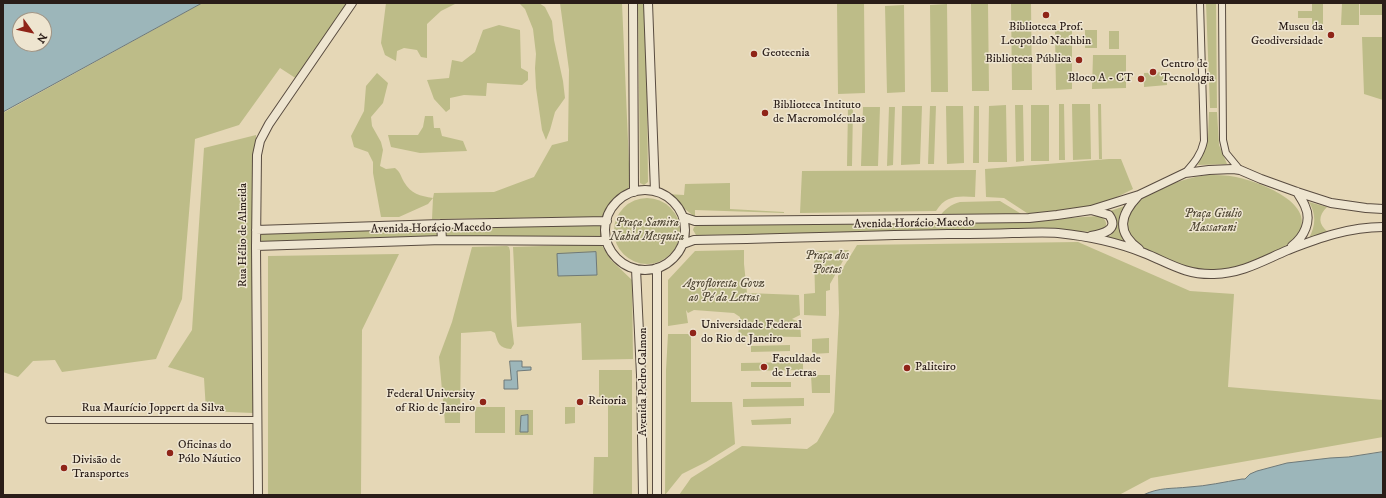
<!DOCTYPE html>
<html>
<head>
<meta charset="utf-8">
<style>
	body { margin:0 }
	#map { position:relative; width:1386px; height:498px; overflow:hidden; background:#e5d7b6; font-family:"IM FELL DW Pica",serif }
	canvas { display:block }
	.frame { position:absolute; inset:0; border:4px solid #2a1d18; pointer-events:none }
	.north { position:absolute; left:12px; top:12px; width:40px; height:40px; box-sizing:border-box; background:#eee5d0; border:1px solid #a09586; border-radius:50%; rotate:123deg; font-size:11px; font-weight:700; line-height:16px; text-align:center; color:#2a1d18 }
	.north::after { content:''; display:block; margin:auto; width:14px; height:18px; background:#8f2418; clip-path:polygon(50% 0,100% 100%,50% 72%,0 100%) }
</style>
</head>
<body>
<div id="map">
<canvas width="1386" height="498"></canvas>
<div class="frame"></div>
<div class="north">N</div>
</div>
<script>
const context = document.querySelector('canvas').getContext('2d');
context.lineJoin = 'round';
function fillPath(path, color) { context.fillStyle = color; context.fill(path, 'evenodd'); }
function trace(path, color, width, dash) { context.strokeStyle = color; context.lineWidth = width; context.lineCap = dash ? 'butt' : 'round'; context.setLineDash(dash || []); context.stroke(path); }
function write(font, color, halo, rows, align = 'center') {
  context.font = font + ' "IM FELL DW Pica",serif'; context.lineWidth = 3; context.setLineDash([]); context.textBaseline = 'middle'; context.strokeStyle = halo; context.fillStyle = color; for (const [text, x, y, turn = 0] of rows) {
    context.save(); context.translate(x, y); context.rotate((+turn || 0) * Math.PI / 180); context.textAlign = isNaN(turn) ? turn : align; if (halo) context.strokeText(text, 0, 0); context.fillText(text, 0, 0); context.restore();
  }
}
fillPath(new Path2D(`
	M202,3H349L297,79L280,68L239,125L195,139L182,299L156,359L62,372L55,360L33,361L18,377L3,372V113Z
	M386,3H457L441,11L427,24V58L421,57L417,50L404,48L397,51L396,61L385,55L381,43Z
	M519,3H539L545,7L552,21L554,40L563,81L565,98L555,112L550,130L546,140L542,130L536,88L535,68L536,54L533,29L525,9Z
	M560,3H622L630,187L616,198L602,218L577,217L432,219L433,198L428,204L399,217H381L373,173V162L368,152L354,147L351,136L364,111L366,86L377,73L388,83L383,103L371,117L372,126L381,142L383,150L380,166L386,169L395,168C401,173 400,175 404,182C411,194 420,196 433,198L434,193L494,192L534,177L552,145L568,141L569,70Z
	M638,3H646L648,182L644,185L640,183V178Z
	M864,3L865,93L838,94L837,4Z
	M1011,3H1031L1032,90H1012Z
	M1206,3H1216L1217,108H1210Z
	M1312,3H1323V30L1312,31V18H1298V11H1312Z
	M1342,3H1359V25H1341Z
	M1360,3H1383V15H1360Z
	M947,4L948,92H931L930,5Z
	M971,4H988L989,91H972Z
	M904,5L905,92L887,93L885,6Z
	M499,25L520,30L521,68L528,72V80L522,85L487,83L486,96L464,95L450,98V109L446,112L434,99L427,80L449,78L452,60L462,62L475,52L483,30Z
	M1085,30H1097V48H1085Z
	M1055,31H1072V89L1056,90Z
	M1109,31H1119V49H1109Z
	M1362,37H1383V100L1364,94Z
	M1093,55H1126V88L1092,89Z
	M1167,72V85L1144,87V73Z
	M1059,104H1064L1065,160H1059Z
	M1072,104H1090L1091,159L1073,160Z
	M1098,104H1101L1102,159H1099Z
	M1006,105L1007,162H988L989,106Z
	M1015,105H1023L1024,161L1016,162Z
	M1031,105H1049V161H1031Z
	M902,106H922L920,164L901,165Z
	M930,106H936L934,164H928Z
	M946,106H963L964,163L947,164Z
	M974,106H979V163H973Z
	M848,107H853L852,166H847Z
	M863,107H880L878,166H861Z
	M889,107H895L893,165L887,166Z
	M1209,112H1217L1219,145L1227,164L1198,165L1208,137Z
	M425,116H433L434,128H440L442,136L463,141L467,151L420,153L391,147L388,135H418L423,127Z
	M256,135L253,413L206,411L204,378L168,367L192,330L204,148Z
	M1109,159H1121L1133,189L1105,203L1085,207L1030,215L1004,198L986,197L985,169Z
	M976,170L975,197C958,196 946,195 936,211L800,213L802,171Z
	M1206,175C1216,175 1226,175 1236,177C1256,181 1310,200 1301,228C1296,242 1281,249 1269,254C1227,274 1201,275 1159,256C1147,251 1134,245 1127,233C1126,231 1126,227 1126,224C1125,195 1182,179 1206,175Z
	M730,183V209L784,212V213L695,210V217L666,194L684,195L685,184Z
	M614 231a33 33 0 1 1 66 0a33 33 0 1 1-66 0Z
	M1000,201L1023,215L939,217C944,210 951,204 960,202Z
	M1309,202L1327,207C1318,216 1318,224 1328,232L1309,238C1316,225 1316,214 1309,202Z
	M1125,206C1117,217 1118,230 1126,242L1107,237L1111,235L1115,228L1107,212Z
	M1099,216C1105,218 1107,222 1106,228L1099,232L1021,230L696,235L693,230L694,227L698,225L1023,221Z
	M607,221L605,231L607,241L256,246V230Z
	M1078,242L1190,291L1234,294L1228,387L1383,400V437L1151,478L1119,495H679L691,478L742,446L807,449L817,442L834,412L839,313L838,276L857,245Z
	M601,244L611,260L632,280L633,359L582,360L581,323L517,327L513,247Z
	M507,246L509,247L510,251L511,318L514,344L511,349C499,348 498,343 495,333L491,331L461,333L460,423H445L439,357L452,322L472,247Z
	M744,250V264L747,293L799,295L800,315L792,319L800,322L801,337L738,336L740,317L734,313L694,310L688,313L686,310L688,323L668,326V280L695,251Z
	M849,250L830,284V290L826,291V316L804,315V294L815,293L814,251Z
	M399,254L362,330L361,495H268V256Z
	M668,334H691V402H732L735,444L706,462L682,474L665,495L666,370Z
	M829,338V353L812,354V339Z
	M790,345V351L751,352V346Z
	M803,362V370L741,371V363Z
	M599,370H632V495H593L594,457H608V398L599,397Z
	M811,375H830V393H812Z
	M751,382H791V387H751Z
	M804,398V406L743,407V399Z
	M475,407H505V433H475Z
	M565,407H575V423L565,424Z
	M515,410H533V435H515Z
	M791,418V424L752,425L751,420Z`), '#bdbc88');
const water = new Path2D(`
	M3,3H202L3,112ZM20,20H44V44H20Z
	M596,252L597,275L558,276L557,254Z
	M510,361H522V367H531V370L517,371L518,389H504V380H511Z
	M528,415V432H520L521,416Z
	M1383,452V495H1143C1160,487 1171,489 1189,487C1207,486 1224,482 1242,479H1245L1250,474L1257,471L1287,463L1330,458L1348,457Z`);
fillPath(water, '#9cb6ba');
trace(water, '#6e7979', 1);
const minor = new Path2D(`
	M1222,3L1223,140L1226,153L1240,170
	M1185,173C1194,163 1201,155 1204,141L1200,3
	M49,420H258`);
const tertiary = new Path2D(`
	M633,3L634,192
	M648,3L655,191
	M605 230a40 40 0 1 1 80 0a40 40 0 1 1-80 0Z
	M1138,196C1120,215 1116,232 1139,249
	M1091,210L1109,215C1120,230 1102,234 1091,236
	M683,217L695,221L936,219L1029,218L1057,215L1091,210L1139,195L1185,173L1209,170L1233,169L1240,170L1261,179L1297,192L1331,203L1366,208L1383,209
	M441,224L442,240
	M256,230L441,224L607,221
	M683,244L694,240C778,239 863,235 948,234C970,234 991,234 1012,233C1027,233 1043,232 1058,233C1087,236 1117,242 1144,253C1169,263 1185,275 1214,274C1243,273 1262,261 1288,250C1319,238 1349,227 1383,227
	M256,246L442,240L607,241
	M1292,246C1304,237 1312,221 1305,206C1303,201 1300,197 1297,192
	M636,269L641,375L643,495
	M258,495L256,246L257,155L260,141L269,124L352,3
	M657,495V268`);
trace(minor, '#594c40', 8);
trace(tertiary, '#594c40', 10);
trace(minor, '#eee5d0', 6);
trace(tertiary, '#eee5d0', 8);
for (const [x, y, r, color] of [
	[1046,15,4,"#8f2418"],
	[1331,35,4,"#8f2418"],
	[754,54,4,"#8f2418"],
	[1079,60,4,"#8f2418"],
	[1153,72,4,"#8f2418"],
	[1141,79,4,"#8f2418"],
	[765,113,4,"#8f2418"],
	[693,333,4,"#8f2418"],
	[764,367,4,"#8f2418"],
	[907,368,4,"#8f2418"],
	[483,402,4,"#8f2418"],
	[580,402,4,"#8f2418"],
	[170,453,4,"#8f2418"],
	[64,468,4,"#8f2418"]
]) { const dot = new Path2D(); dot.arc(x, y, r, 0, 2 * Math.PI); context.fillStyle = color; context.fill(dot); trace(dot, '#eee5d0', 1.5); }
write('12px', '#2a1d18', '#eee5d0', [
	["Biblioteca Prof.",1046,28,"center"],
	["Leopoldo Nachbin",1046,42,"center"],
	["Museu da",1323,28,"right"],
	["Geodiversidade",1323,42,"right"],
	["Geotecnia",762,54],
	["Biblioteca Pública",1071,60,"right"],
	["Centro de",1161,65],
	["Tecnologia",1161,79],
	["Bloco A - CT",1133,79,"right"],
	["Biblioteca Intituto",773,106],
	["de Macromoléculas",773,120],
	["Universidade Federal",701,326],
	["do Rio de Janeiro",701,340],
	["Faculdade",772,360],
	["de Letras",772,374],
	["Paliteiro",915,368],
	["Federal University",475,395,"right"],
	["of Rio de Janeiro",475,409,"right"],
	["Reitoria",588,402],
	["Oficinas do",178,446],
	["Pólo Náutico",178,460],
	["Divisão de",72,461],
	["Transportes",72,475]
], 'left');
write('italic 12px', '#564d3a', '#eee5d0', [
	["Praça Giulio",1213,215],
	["Massarani",1213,229],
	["Praça Samira",647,224],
	["Nahid Mesquita",647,238],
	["Praça dos",827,257],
	["Poetas",827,271],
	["Agrofloresta Govz",724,285],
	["ao Pé da Letras",724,299]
]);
write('12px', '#2a1d18', '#eee5d0', [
	["Avenida Horácio Macedo",914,224,-1],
	["Avenida Horácio Macedo",431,229,-1],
	["Rua Hélio de Almeida",244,235,-90],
	["Avenida Pedro Calmon",644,382,-90],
	["Rua Maurício Joppert da Silva",153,409]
]);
</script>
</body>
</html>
